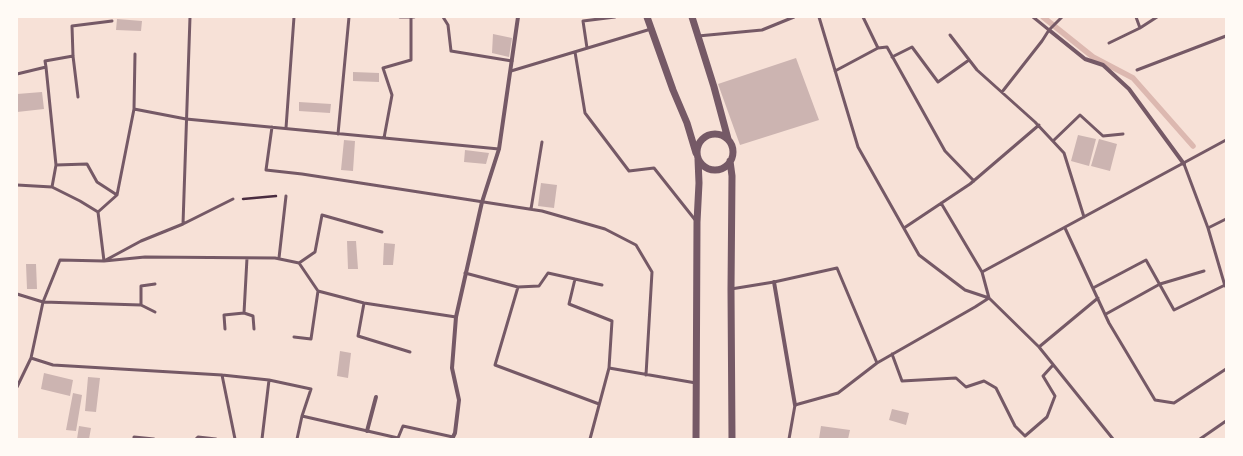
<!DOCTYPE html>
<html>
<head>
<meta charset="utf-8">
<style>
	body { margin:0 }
	#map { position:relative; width:1243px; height:456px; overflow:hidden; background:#f7e1d7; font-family:"Noto Sans",sans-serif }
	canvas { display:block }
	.frame { position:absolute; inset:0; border:18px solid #fffaf5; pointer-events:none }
</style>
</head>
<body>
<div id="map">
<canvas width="1243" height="456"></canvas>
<div class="frame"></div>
</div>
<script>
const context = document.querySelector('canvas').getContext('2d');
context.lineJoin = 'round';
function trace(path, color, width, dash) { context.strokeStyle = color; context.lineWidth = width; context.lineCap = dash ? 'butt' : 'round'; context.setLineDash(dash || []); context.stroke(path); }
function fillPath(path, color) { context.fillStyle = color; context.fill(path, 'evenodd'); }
trace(new Path2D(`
	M1043,17L1093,57L1133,78L1193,146`), '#dcb8b0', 5.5);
fillPath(new Path2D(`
	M117,19L142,21L141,31L116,30Z
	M493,34L512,38L509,57L492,53Z
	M796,58L819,120L740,145L718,84Z
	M353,72L379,73V82L353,81Z
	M42,92L44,109L17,112V94Z
	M299,102L331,104L330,113L299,111Z
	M1078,135L1096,139L1089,166L1071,161Z
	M1099,139L1117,144L1110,171L1091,166Z
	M344,140L355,141L353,171L341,170Z
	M465,150L489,153L486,164L464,162Z
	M541,183L557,185L554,208L538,206Z
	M347,241H356L358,269H348Z
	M384,243L395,244L393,265H383Z
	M26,264H36L37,289H27Z
	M340,351L351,353L348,378L337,376Z
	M44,373L73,380L70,396L41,389Z
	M88,377L100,378L96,412L85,411Z
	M73,393L82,395L76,431L66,430Z
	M892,409L909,413L906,425L889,420Z
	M79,426L91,428L89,439H77Z
	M821,426L850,430L848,439H819Z`), '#ccb4b1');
trace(new Path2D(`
	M243,199L276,196`), '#4a2c40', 2.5);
trace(new Path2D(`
	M400,17H414
	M443,17L448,25L451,51L512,61
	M819,17L858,147L919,255L965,290L989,298L1039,347L1113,439
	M863,17L878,48L887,47L945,151L974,181
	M1033,17L1049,30
	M1140,28L1157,17
	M950,35L977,70L1035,122L1064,153L1084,217
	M698,36L762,30L794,17
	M1109,43L1140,28L1136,17
	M587,48L583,21L615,17
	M575,52L585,113L629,171L654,168L696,221
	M892,57L912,47L938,82L969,60
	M46,67L45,61L73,56
	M1137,70L1226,36
	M511,71L651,29
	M835,71L878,48
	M17,74L46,67L56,165L52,187
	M1002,92L1042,41L1049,30L1062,17
	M78,97L73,56L72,26L112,21
	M134,109L186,119L499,149
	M272,127L266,170L302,174L542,211L605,229L636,245L652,272L646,375
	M286,128L294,17
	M338,134L349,17
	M384,138L392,95L383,68L411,60V17
	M1053,141L1080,115L1103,136L1123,134
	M1184,164L1208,228L1225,286
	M56,165L87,164L97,182L117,195
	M17,185L52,187L80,201L98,212L104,261L145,257L275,258L299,263L318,291L364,303L456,317
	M941,203L982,272
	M531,209L542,142
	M98,212L117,195L134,109L135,54
	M183,224L233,199
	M904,228L970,184L1039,125
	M1065,228L1109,323L1155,400L1174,403L1226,369
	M1208,228L1226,219
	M279,258L286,196
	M299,263L315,252L322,215L382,232
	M465,273L518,287L539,286L548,273L602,285
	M575,279L569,304L612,321L609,368L590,439
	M518,287L495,365L599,404
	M1093,288L1146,260L1174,310L1225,285
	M731,289L774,282L837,268L877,363
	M17,294L43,302L141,305L155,312
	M989,298L982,272L1226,140
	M364,303L358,336L410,352
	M141,305V286L155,284
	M244,313L253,316L254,329
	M1106,314L1160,284L1204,271
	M225,329L224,315L244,313L247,258
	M294,337L311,339L318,291
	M1039,347L1098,298
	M892,354L902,381L956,378L966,387L984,381L996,388L1015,426L1025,436L1047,417L1055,396L1043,376L1053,365
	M31,358L53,365L222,375L269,380L311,389L302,416
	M609,368L696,383
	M222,375L235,439
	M17,387L31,358L43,302L60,260L104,261L141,241L183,224L190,17
	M134,439V437L154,439
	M196,439L198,437L216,439
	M262,439L269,380
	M297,439L302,416L398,438L403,426L453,437
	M789,439L795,405L838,393L877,363L975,307L989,298
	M1200,439L1226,421`), '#755966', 3);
trace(new Path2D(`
	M1049,30L1085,59L1103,65L1129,89L1184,164
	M774,282L795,405
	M367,431L376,397
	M452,439L455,433L459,400L452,368L456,317L482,202L499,149L518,17`), '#755966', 4);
trace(new Path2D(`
	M647,17L673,90L687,123L696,153
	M692,17L714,87L728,139
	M697 152a18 18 0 1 1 36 0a18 18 0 1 1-36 0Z
	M730,161L732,176L731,289L732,439
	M696,439L697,222L699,183L698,159`), '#755966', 7);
</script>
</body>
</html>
